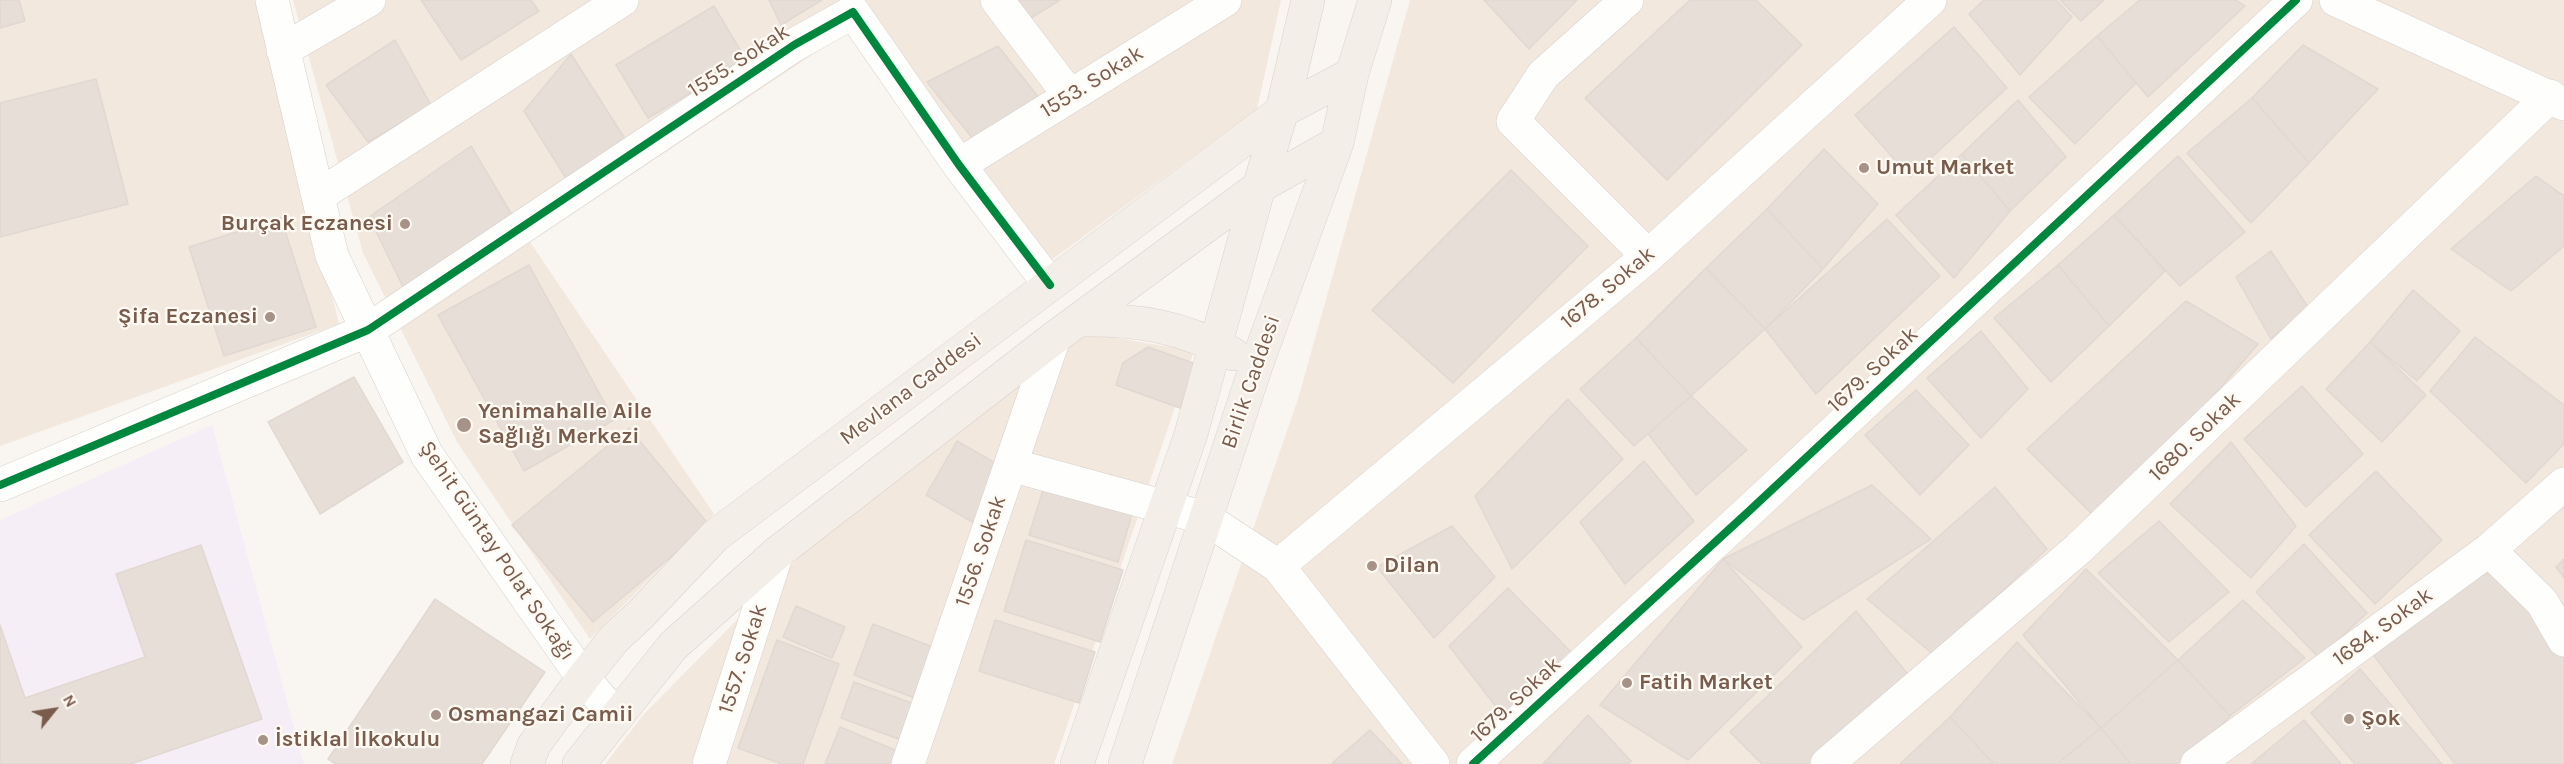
<!DOCTYPE html>
<html>
<head>
<meta charset="utf-8">
<style>
	body { margin:0 }
	#map { position:relative; width:2564px; height:764px; overflow:hidden; background:#f9f5f0; font-family:Karla,sans-serif }
	canvas { display:block }
	.north { position:absolute; left:24px; top:680px; width:60px; height:60px; -webkit-text-stroke:4px #fffaf3; paint-order:stroke; rotate:60deg; font-size:16px; font-weight:700; line-height:24px; text-align:center; color:#7a5c4d }
	.north::after { content:''; display:block; margin:auto; width:21px; height:27px; background:#7a5c4d; clip-path:polygon(50% 0,100% 100%,50% 72%,0 100%) }
</style>
</head>
<body>
<div id="map">
<canvas width="2564" height="764"></canvas>
<div class="north">N</div>
</div>
<script>
const context = document.querySelector('canvas').getContext('2d');
context.lineJoin = 'round';
function fillPath(path, color) { context.fillStyle = color; context.fill(path, 'evenodd'); }
function trace(path, color, width, dash) { context.strokeStyle = color; context.lineWidth = width; context.lineCap = dash ? 'butt' : 'round'; context.setLineDash(dash || []); context.stroke(path); }
function write(font, color, halo, rows, align = 'center') {
  context.font = font + ' Karla,sans-serif'; context.lineWidth = 4.5; context.setLineDash([]); context.textBaseline = 'middle'; context.strokeStyle = halo; context.fillStyle = color; for (const [text, x, y, turn = 0] of rows) {
    context.save(); context.translate(x, y); context.rotate((+turn || 0) * Math.PI / 180); context.textAlign = isNaN(turn) ? turn : align; if (halo) context.strokeText(text, 0, 0); context.fillText(text, 0, 0); context.restore();
  }
}
fillPath(new Path2D(`
	M0,0H258L339,324L0,446Z
	M293,0H1281L1257,109L1027,278L851,29L530,242L714,514L590,639L457,442L363,253Z
	M1410,0H2564V764H1172L1298,399Z
	M1086,333L1194,351L1054,764H605L644,714L807,549Z`), '#f2e8de');
fillPath(new Path2D(`
	M212,425L304,764H0V520Z`), '#f6eef6');
const building = new Path2D(`
	M0,0H19L25,21L0,28Z
	M421,0H531L539,11L461,60Z
	M769,0H822L781,25Z
	M1013,0H1060L1026,21Z
	M1484,0H1577L1529,49Z
	M1690,0H1756L1802,45L1667,180L1585,98Z
	M1984,0H2056L2072,17L2020,75L1969,14Z
	M2060,0H2104L2081,21Z
	M2140,0H2236L2245,6L2148,97L2097,36Z
	M714,6L746,60L648,118L616,65Z
	M1954,27L2007,88L1910,177L1855,115Z
	M2097,36L2136,83L2075,144L2029,97Z
	M395,40L431,105L368,142L326,85Z
	M2303,45L2378,89L2309,163L2252,98Z
	M998,46L1043,103L978,145L927,82Z
	M571,54L629,145L569,183L524,111Z
	M96,79L128,204L0,237V103Z
	M2252,98L2309,163L2251,223L2187,153Z
	M2018,100L2066,157L2010,211L1962,154Z
	M471,146L515,220L406,293L369,217Z
	M1824,149L1878,204L1823,269L1767,209Z
	M1962,154L2010,211L1954,278L1896,215Z
	M2178,156L2245,232L2180,286L2114,215Z
	M1511,170L1588,246L1453,383L1372,310Z
	M2536,176L2564,196V246L2511,291L2451,249Z
	M1767,209L1823,269L1765,329L1706,268Z
	M2114,215L2165,271L2109,326L2058,265Z
	M281,218L316,327L224,356L189,247Z
	M1887,219L1940,276L1816,394L1765,329Z
	M2271,251L2308,307L2271,339L2236,277Z
	M529,265L614,420L524,471L438,315Z
	M2058,265L2109,326L2051,382L1994,318Z
	M1706,268L1765,329L1691,396L1636,338Z
	M2413,290L2460,331L2417,381L2370,342Z
	M2186,301L2258,344L2103,525L2027,449Z
	M1981,331L2028,389L1981,438L1927,378Z
	M2475,337L2564,405V444L2526,483L2430,391Z
	M1636,338L1691,396L1634,446L1580,389Z
	M2370,342L2426,395L2382,442L2326,389Z
	M1148,347L1196,364L1180,408L1116,385L1123,363Z
	M354,377L403,462L320,514L268,422Z
	M2302,386L2363,454L2306,507L2244,439Z
	M1916,390L1969,445L1920,495L1865,435Z
	M1691,396L1747,450L1696,495L1648,434Z
	M1568,399L1623,459L1512,569L1475,496Z
	M629,428L709,525L593,622L512,525Z
	M957,441L997,464L981,527L926,495Z
	M2231,442L2296,526L2251,578L2170,504Z
	M1644,461L1694,521L1625,584L1580,522Z
	M2376,471L2442,540L2375,604L2309,535Z
	M1046,480L1134,507L1118,562L1029,535Z
	M1872,485L1931,539L1803,620L1723,559Z
	M1995,487L2047,549L1934,655L1867,599Z
	M2159,521L2229,592L2169,642L2098,573Z
	M1452,526L1495,577L1434,638L1377,567Z
	M1026,540L1123,570L1100,642L1004,611Z
	M2304,544L2367,613L2319,658L2256,592Z
	M201,545L262,719L131,764H0V625L25,698L145,657L116,574Z
	M1723,559L1802,647L1688,760L1600,705Z
	M2498,559L2564,646V764H2455L2372,653Z
	M2564,559V578L2556,567Z
	M2086,569L2178,660L2101,728L2023,635Z
	M1508,588L1575,656L1504,717L1449,646Z
	M435,599L545,672L482,764H336L328,759Z
	M2243,600L2305,658L2230,716L2178,660Z
	M796,606L845,627L832,658L783,637Z
	M1856,611L1911,678L1811,764H1762L1730,732Z
	M995,620L1095,652L1079,703L979,671Z
	M873,624L938,649L920,700L854,675Z
	M777,640L839,664L803,764H782L738,748Z
	M2017,642L2101,728L2057,764H1994L1950,717Z
	M2178,660L2230,716L2185,764H2131L2101,728Z
	M2360,669L2442,764H2355L2311,713Z
	M854,682L917,705L904,741L841,718Z
	M1588,715L1631,761L1628,764H1543Z
	M1950,717L1994,764H1900Z
	M2304,720L2341,764H2251Z
	M840,727L902,753L898,764H825Z
	M2101,728L2131,764H2057Z
	M1370,730L1402,764H1331Z`);
fillPath(building, '#e6ded7');
trace(building, '#e2d8d2', 1.5);
const minor = new Path2D(`
	M272,0L332,256L427,455L583,678L617,717
	M997,0L1070,96
	M1627,0L1543,75L1513,121L1648,256
	M2336,0L2564,104
	M283,50L369,0
	M959,165L1225,0
	M318,196L622,0
	M1011,465L1205,518L1278,566L1433,764
	M0,485L368,330L794,45L853,12L959,165L1050,285
	M2489,550L2542,602L2564,640
	M1278,566L1648,256L1930,0
	M709,764L777,553
	M908,764L1054,338
	M1473,764L1748,512L2296,0
	M1827,764L2078,549L2550,96
	M2197,764L2489,550L2564,484`);
const major = new Path2D(`
	M1079,320C1138,319 1180,326 1233,354
	M527,764L534,745L583,678L614,639L640,615L715,536L1282,111L1352,74
	M579,764L673,646L777,553L1054,338L1259,187L1337,143
	M1077,764L1191,434L1259,187L1282,111L1308,0
	M1125,764L1256,366L1337,143L1352,74L1375,0`);
trace(minor, '#d7d1cb', 34);
trace(major, '#dad1cc', 34);
trace(minor, '#fefefd', 33);
trace(major, '#f3eee8', 33);
trace(new Path2D(`
	M0,485L368,330L794,45L853,12L959,165L1050,285
	M1473,764L1748,512L2296,0`), '#00873e', 8);
for (const [x, y, r, color] of [
	[1864,168,6,"#a69286"],
	[405,224,6,"#a69286"],
	[270,317,6,"#a69286"],
	[464,425,8,"#a69286"],
	[1372,566,6,"#a69286"],
	[1627,683,6,"#a69286"],
	[436,715,6,"#a69286"],
	[2349,719,6,"#a69286"],
	[263,740,6,"#a69286"]
]) { const dot = new Path2D(); dot.arc(x, y, r, 0, 2 * Math.PI); context.fillStyle = color; context.fill(dot); trace(dot, '#fffaf3', 2); }
write('22px', '#7a5c4d', '#fffaf3', [
	["1555. Sokak",739,61,-33],
	["1553. Sokak",1092,82,-32],
	["1678. Sokak",1608,288,-40],
	["1679. Sokak",1873,370,-43],
	["Birlik Caddesi",1251,382,-71],
	["Mevlana Caddesi",911,389,-37],
	["1680. Sokak",2195,437,-44],
	["Şehit Güntay Polat Sokağı",497,551,56],
	["1556. Sokak",981,551,-71],
	["1684. Sokak",2383,627,-36],
	["1557. Sokak",743,659,-72],
	["1679. Sokak",1516,700,-43]
]);
write('bold 22px', '#7a5c4d', '#fffaf3', [
	["Umut Market",1876,168],
	["Burçak Eczanesi",393,224,"right"],
	["Şifa Eczanesi",258,317,"right"],
	["Yenimahalle Aile",478,412],
	["Sağlığı Merkezi",478,437],
	["Dilan",1384,566],
	["Fatih Market",1639,683],
	["Osmangazi Camii",448,715],
	["Şok",2361,719],
	["İstiklal İlkokulu",275,740]
], 'left');
</script>
</body>
</html>
